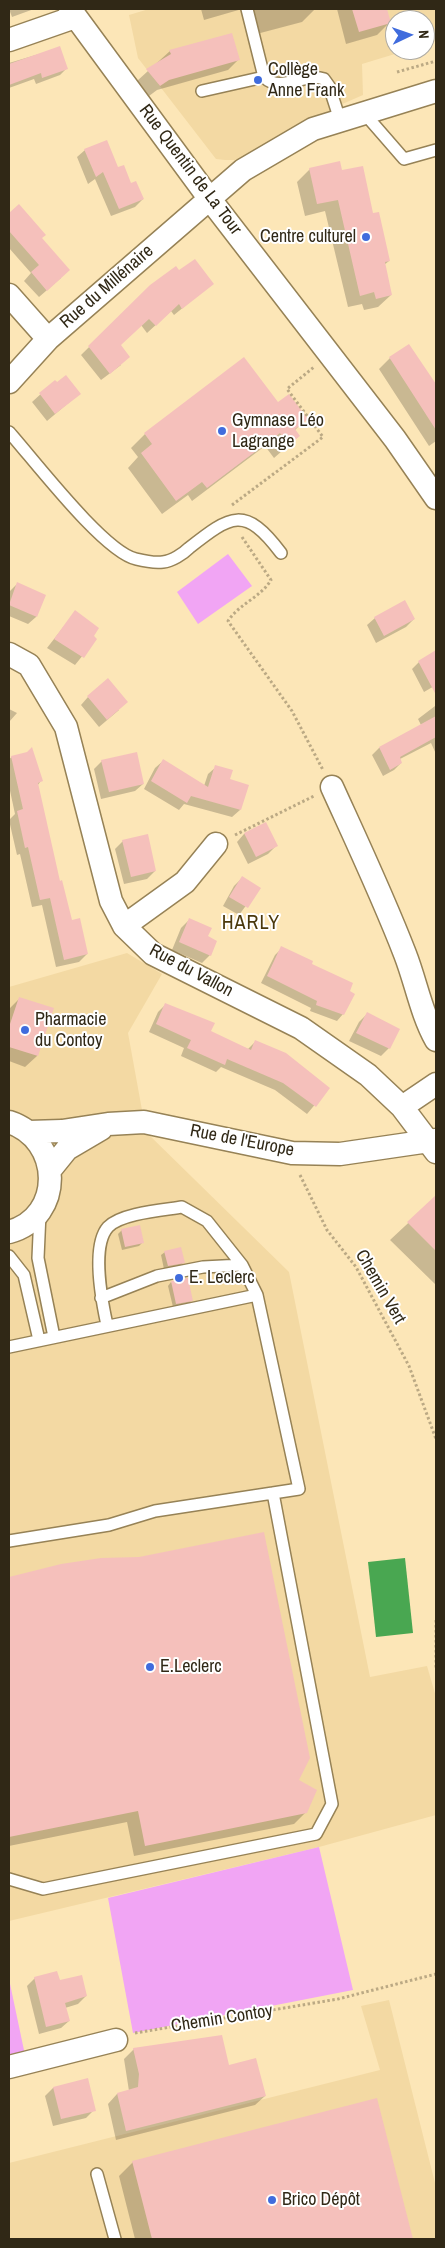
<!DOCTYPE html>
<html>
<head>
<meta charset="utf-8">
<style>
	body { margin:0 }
	#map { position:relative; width:445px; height:2248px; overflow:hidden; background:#fce6b7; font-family:"Archivo Narrow",sans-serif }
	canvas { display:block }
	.frame { position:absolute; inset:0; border:10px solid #302816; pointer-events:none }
	.north { position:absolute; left:385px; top:10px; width:50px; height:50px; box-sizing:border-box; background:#fff; border:1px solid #aca9a2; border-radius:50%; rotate:87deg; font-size:14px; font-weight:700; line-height:20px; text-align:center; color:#302816 }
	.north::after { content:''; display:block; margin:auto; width:18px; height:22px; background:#406cdd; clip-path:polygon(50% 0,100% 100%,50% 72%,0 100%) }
</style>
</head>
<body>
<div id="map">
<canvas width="445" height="2248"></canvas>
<div class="frame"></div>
<div class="north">N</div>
</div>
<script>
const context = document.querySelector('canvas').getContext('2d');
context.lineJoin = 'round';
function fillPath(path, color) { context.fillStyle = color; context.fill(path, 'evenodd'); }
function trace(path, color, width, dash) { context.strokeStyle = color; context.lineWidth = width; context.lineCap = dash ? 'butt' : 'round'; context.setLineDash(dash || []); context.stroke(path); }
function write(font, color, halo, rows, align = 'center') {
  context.font = font + ' "Archivo Narrow",sans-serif'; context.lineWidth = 4; context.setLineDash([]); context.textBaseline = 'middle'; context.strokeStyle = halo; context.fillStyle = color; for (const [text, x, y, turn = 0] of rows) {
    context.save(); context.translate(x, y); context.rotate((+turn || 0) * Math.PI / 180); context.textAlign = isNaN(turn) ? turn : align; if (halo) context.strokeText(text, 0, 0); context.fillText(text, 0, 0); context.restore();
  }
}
fillPath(new Path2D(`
	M149,9H436V41L425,45V20H395V50H408L362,64L363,95L340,105L236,160H225L216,159L138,58L129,15Z
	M127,953L162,974L128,1033L146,1132L289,1272L370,1677L427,1666L436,1697V1815L319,1847L9,1921V987Z
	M389,2000L436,2187V2239H9V2163L380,2070L361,2006Z`), '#f3d9a3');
fillPath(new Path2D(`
	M228,554L252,586L198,624L177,592Z
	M319,1847L353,1990L133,2033L108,1898Z
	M9,1979L25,2055L9,2059Z`), '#f1a5f4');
fillPath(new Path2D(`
	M405,1558L413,1633L376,1637L368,1562Z`), '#49a751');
fillPath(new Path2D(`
	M9,9H34L12,17Z
	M201,9H315L302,22L249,36L242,9L204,20Z
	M337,9H385L389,23L377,35L346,44Z
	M59,48L66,69L60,75L36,84L34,79L9,88V63Z
	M170,51L238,60L228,70L157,90L149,96L137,81Z
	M85,150L118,169L143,199L135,207L111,216L95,179L88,184L77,157Z
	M310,169L341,172L372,215L389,261L384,265L391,295L378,307L364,310L362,304L348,307L325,211L305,216L297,182Z
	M19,206L41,238L61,278L39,297L24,281L31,273L9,248V215Z
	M179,272L212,284L174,315L171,311L147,333L141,325L119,345L121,365L101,380L81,355L151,286Z
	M390,358L436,386V441L429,446L379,369Z
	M55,381L79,394L47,421L32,402Z
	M306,419L295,430L299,436L274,458L265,446L192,501L188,495L162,514L128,468L138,457L131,448L145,434Z
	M17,584L44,596L36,617L28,624L9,616V592Z
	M75,612L96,639L75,665L47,648Z
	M375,618L414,619L406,627L376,643L367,625Z
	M436,652V685L424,692L412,669L419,662Z
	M88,697L119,710L99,727L81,705Z
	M435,706L436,754L431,743L400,759L401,763L394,770L383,776L372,755L379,748L421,725L418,719Z
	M9,709L17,713L9,722Z
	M12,757L41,781L37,786L59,882L71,921L87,954L79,962L56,967L42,905L32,907L20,854L17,855L9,820L15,814L9,786V759Z
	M102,761L143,784L135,791L101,799L94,769Z
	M163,761L204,786L208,774L216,767L228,780L240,810L232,817L184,804L179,810L144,789L155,768Z
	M266,824L276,846L268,854L248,864L237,842L244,834Z
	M123,841L155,871L147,879L124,884L115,849Z
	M242,878L259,888L239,915L223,906L234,886Z
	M189,920L206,937L210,955L202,963L172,950L181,928Z
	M282,948L310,965L343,1014L337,1021L310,1011L311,1008L261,983L275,955Z
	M20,998L53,1009L37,1056L25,1067L9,1061V1009Z
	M165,1005L209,1032L248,1049L256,1041L328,1089L307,1114L275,1090L221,1067L216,1072L181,1056L184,1048L149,1032L158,1012Z
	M367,1014L389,1048L381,1056L349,1041L359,1022Z
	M434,1199L436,1202V1285L390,1240Z
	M122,1230L143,1242L139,1246L122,1250L118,1234Z
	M165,1252L183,1263L180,1266L164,1269L161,1255Z
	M171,1282L192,1300L188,1304L173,1307L168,1286Z
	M41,1570L298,1780L306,1812L294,1824L134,1856L127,1822L9,1846V1578Z
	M35,1978L86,1996L78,2004L65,2008L69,2021L61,2028L39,2034L27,1986Z
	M134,2049L228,2066L265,2096L255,2105L116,2140L108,2104L117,2094L129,2091L124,2059Z
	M87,2080L94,2110L86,2118L53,2126L45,2096L53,2088Z
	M376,2100L411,2239H135L119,2176L133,2162Z`), '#0003');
fillPath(new Path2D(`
	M352,9H387L391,23L359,32Z
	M232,33L240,60L169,80L160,86L146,69L171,54L169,50Z
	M60,46L68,69L42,78L41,73L9,85V64Z
	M107,140L118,167L124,165L131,183L136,181L144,199L119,209L103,172L96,177L84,149Z
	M340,161L342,170L363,166L373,213L379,212L390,261L385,262L392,295L376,299L374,292L360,296L338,200L317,204L309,168Z
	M19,204L46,235L42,238L70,270L47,291L31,272L39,265L9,231V213Z
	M195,259L214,284L182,309L179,304L156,326L149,319L121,345L130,357L110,374L88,346L150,285L176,266L179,270Z
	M409,344L436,384V430L389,357Z
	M244,357L278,402L289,394L308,419L295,429L300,436L288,445L280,433L207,488L202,482L176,501L141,453L152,444L144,433Z
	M66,375L81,394L55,414L39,393L55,380L57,382Z
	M17,582L46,595L37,617L9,605Z
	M405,600L415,619L384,636L374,617Z
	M75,610L99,628L94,636L97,639L84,658L54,639Z
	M436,650V695L418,661Z
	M108,678L128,702L107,720L87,696Z
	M436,716V737L400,757L402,763L390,770L379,747Z
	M32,747L43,781L38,783L60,881L62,880L72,920L80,918L88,954L64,960L50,898L40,900L28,847L25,848L17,811L23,809L11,756L27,752Z
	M137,752L144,784L109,792L101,760Z
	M163,759L208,787L215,765L233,770L230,779L249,785L241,810L191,796L187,803L151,781Z
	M266,822L278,846L256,857L244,833Z
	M148,834L156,871L131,877L122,840Z
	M242,876L261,888L248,908L229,897Z
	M189,918L212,928L208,936L217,941L211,956L179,942Z
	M281,946L313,961L312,964L353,983L350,991L355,994L344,1015L316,1005L317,1001L267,976Z
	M19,997L54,1008L38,1056L9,1047V1027Z
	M165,1003L215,1023L211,1031L251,1050L255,1040L286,1053L330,1088L316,1107L283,1083L227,1059L225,1065L187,1048L191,1040L156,1024Z
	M367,1012L400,1029L390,1049L356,1033Z
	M436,1195V1251L407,1222Z
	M140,1225L144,1243L125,1247L121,1229Z
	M181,1247L185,1263L168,1266L164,1251Z
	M188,1278L193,1301L176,1304L171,1281Z
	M264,1532L310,1758L299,1780L317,1790L307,1813L145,1846L138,1811L9,1837V1577L61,1564L101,1558L139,1557Z
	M57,1971L60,1980L82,1975L87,1996L65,2003L70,2021L46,2027L34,1977Z
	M222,2035L229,2065L256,2058L266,2096L126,2131L117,2093L138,2087L139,2074L133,2048Z
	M88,2078L96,2111L61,2119L53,2087Z
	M377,2098L413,2239H152L132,2161Z`), '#f5c0bb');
const service = new Path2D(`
	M247,9L264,77C281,94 303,72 324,79L329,86L340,120
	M202,91L264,77
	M364,113L404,159L436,150
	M9,432C34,460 104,552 136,559C144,561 155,563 163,562C172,561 183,554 189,548C231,515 245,505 281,553
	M40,1213L38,1258L54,1337
	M9,1256L24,1275L39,1340
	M101,1298L157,1276L203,1267L242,1265
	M107,1325C102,1302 91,1246 108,1227C121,1213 164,1210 182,1207L207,1221L242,1265L257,1295
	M9,1347L257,1295L299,1489L155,1511L109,1525L9,1541
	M9,1879L43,1889L316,1834L332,1804L273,1493
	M97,2174L115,2239`);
const minor = new Path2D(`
	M70,9L209,198L395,439L436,498
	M9,40L75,17
	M9,295L48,339
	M9,382L48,339L243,170L313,129L436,91
	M9,654L29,665L66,727L111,901L124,926L153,954L301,1028L368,1075L402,1107L436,1152
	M332,787C357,842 383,897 405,954C416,982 421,1013 436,1040
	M124,926L185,882L216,844
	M402,1107L436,1084
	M9,1122C62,1139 65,1217 9,1232
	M29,1132L62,1131L108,1124L144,1122L292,1153L340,1154L436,1140
	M50,1170L67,1149L101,1129
	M9,2067L116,2040`);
trace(service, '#968256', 14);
trace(minor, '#968256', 25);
trace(new Path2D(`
	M397,72L436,61
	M232,505L323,437L287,389L314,367
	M242,537L271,580C261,597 239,604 228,621L292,711L323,770
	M235,835L314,796
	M300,1175L327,1230L356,1267L409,1366L436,1439
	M436,1620V1669
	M135,2033L338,1999L436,1974`), '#bba984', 3, [2.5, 2.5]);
trace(service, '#fff', 11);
trace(minor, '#fff', 22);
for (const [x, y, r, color] of [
	[258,80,5,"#406cdd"],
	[366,237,5,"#406cdd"],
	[222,431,5,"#406cdd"],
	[25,1030,5,"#406cdd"],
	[179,1278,5,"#406cdd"],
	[150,1667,5,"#406cdd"],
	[272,2200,5,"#406cdd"]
]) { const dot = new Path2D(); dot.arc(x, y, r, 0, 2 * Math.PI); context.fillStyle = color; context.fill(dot); trace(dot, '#fff', 2); }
write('18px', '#302816', '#fff', [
	["Collège",268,70],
	["Anne Frank",268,91],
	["Centre culturel",356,237,"right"],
	["Gymnase Léo",232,421],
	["Lagrange",232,442],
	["Pharmacie",35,1020],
	["du Contoy",35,1041],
	["E. Leclerc",189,1278],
	["E.Leclerc",160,1667],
	["Brico Dépôt",282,2200]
], 'left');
write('18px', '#302816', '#fff', [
	["Rue Quentin de La Tour",190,170,53],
	["Rue du Millénaire",107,287,-41],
	["Rue du Vallon",191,971,28],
	["Rue de l'Europe",242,1141,11],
	["Chemin Vert",380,1287,60],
	["Chemin Contoy",222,2019,-9]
]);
context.letterSpacing = '1px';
write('20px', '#4b390c', '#fff', [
	["HARLY",251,924]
]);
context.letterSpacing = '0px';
</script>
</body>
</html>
